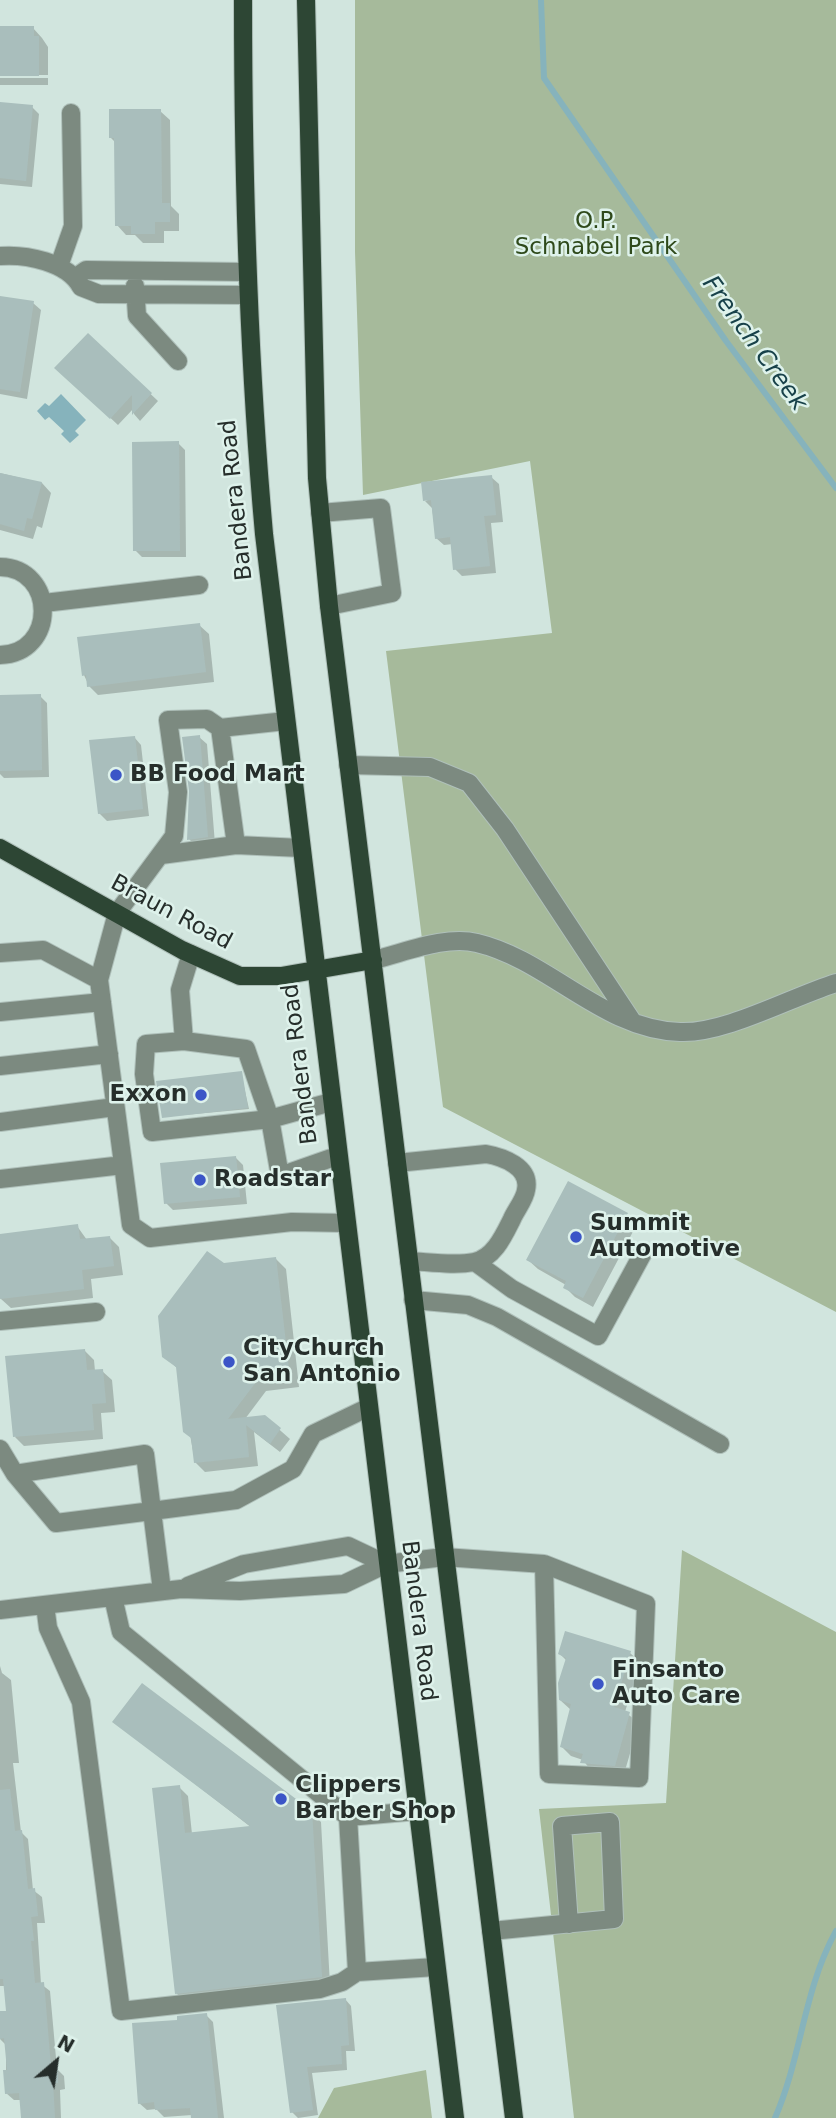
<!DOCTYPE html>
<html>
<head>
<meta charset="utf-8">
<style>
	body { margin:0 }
	#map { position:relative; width:836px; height:2118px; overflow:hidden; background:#d1e5de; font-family:"DejaVu Sans",sans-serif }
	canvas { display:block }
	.north { position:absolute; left:21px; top:2027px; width:70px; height:70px; -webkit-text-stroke:5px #def2eb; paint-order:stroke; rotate:29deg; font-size:19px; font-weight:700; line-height:28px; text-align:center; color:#262e2b }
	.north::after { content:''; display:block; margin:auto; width:24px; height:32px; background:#262e2b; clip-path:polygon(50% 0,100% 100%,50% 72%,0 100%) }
</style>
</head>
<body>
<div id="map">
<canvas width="836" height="2118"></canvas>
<div class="north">N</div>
</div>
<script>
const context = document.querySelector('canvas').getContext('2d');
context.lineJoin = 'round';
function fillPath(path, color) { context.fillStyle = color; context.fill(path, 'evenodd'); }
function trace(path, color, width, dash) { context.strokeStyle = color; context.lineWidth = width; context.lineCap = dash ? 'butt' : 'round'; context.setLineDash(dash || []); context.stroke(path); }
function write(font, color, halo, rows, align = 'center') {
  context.font = font + ' "DejaVu Sans",sans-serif'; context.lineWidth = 5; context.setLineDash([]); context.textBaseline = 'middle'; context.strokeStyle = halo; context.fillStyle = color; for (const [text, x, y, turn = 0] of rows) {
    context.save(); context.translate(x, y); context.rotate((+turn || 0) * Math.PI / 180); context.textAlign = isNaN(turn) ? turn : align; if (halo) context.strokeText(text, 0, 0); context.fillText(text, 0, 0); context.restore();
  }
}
fillPath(new Path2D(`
	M355,0H836V1312L443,1107L386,651L552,633L530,461L363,495L355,252Z
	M682,1550L836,1632V2118H574L539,1809L666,1803Z
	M426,2070L432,2118H318L334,2088Z`), '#a6ba9b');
fillPath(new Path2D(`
	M61,394L86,420L75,431L79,435L70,443L61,434L64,431L49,417L45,420L37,411L45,403L49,406Z`), '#86b3bc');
fillPath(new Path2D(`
	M0,28H33L42,38L48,47V85H0V78H48V75H0Z
	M0,104L32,107L39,114L32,187L0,184Z
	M160,111L170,120L171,206L179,214V231H164V243H143L135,235H126L117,225L116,143L111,138Z
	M0,298L33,303L41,310L27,399L0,394Z
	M88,335L158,401L140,421L134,414V408L118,425L57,368Z
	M178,443L185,450L186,557H142L135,550Z
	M0,473L42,483L51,493L42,528L37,526L33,539L0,530Z
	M491,477L499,484L503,522L491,523L496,573L462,576L455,569L453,544L444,545L436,538L432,508L425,501Z
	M199,625L209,634L214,682L98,695L89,686L84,675Z
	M0,696H40L47,703L49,777L4,778L0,774Z
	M134,737L141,745L149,816L107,821L99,813Z
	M199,737L207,744L215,844L196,846L189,839Z
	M241,1073L249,1109L163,1117Z
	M236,1158L243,1165L247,1204L173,1210L166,1203Z
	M569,1183L627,1215L637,1224L593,1307L575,1297L565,1287L566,1285L538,1269L528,1260Z
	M77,1226L87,1240L109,1237L119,1247L123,1275L91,1279L93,1298L11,1308L1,1299L0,1235Z
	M276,1259L286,1269L299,1387L266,1391L245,1419L265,1417L290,1439L280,1452L254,1432L258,1466L205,1472L195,1462L178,1369L164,1356L224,1265Z
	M84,1350L94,1360L95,1371H102L112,1380L115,1412L101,1413L103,1439L24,1446L15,1437Z
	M630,1653L640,1662L625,1712L639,1723L624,1774L592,1772L583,1760L571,1756L562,1747L571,1710L560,1700L567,1661L560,1654Z
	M0,1666L2,1673L11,1680L19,1763H13L21,1832L28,1839L33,1890L42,1897L45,1923H37L41,1984L50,1991L57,2069L64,2076L65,2089L60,2090L61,2118H22L21,2100H14L6,2093V2045L0,2039V2013H8L5,1986H0Z
	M115,1722L311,1812L321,1822L330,1985L186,2002L176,1993L179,1787L188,1796L192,1834L252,1828Z
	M345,1999L351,2006L355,2051H346L347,2070L312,2073L318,2115L298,2118L292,2112L278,2007Z
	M206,2015L213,2022L224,2118H193L192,2115L164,2117L156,2109L147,2110L139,2103L179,2021Z`), '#0003');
trace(new Path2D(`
	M541,0L544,78L726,341L836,488
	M775,2118C802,2056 803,1991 836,1931`), '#86b3bc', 6);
fillPath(new Path2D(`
	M0,26H34V36H39V76H0Z
	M0,102L33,105L26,181L0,178Z
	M109,109H161L162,203H170V222H155V234H131V226H115L114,138H109Z
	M0,296L34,301L20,392L0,389Z
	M88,333L152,393L132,415V395L110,419L54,368Z
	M179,441L180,551H133L132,442Z
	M0,473L42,482L32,519L27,518L24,531L0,524Z
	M492,475L496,515L484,516L490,566L453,570L450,537L435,539L431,500L423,501L421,482Z
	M200,623L206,672L87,687L86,675L82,676L77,637Z
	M41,694L42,770L0,771V695Z
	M200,735L208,837L187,840L189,791L182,737Z
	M135,736L143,809L98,814L89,740Z
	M242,1071L248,1108L162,1118L156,1081Z
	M236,1156L240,1197L164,1204L160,1163Z
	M568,1181L628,1213L583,1298L563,1288L566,1281L526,1260Z
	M78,1224L80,1239L110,1236L114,1266L82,1270L84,1289L0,1299V1234Z
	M207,1251L224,1263L276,1257L290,1378L256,1382L228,1419L265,1415L281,1428L270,1444L246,1425L249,1457L194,1463L191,1438L183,1432L176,1367L162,1357L158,1316Z
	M85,1349L87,1370L103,1369L106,1403L92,1404L94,1430L13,1437L5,1356Z
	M565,1631L631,1651L614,1707L630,1712L615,1766L580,1763L583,1754L560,1747L571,1704L559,1700L558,1683L566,1658L558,1654Z
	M142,1683L312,1811L322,1977L175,1994L152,1788L180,1785L185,1833L250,1826L112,1722Z
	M10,1789L15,1831L22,1830L28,1889L35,1888L38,1916L31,1917L34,1941H31L35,1983L44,1982L51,2068L58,2067V2083H53L55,2118H21L19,2093L5,2094L3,2070H7L4,2038L0,2039V2011H6L3,1979H0V1790Z
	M346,1998L349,2045L341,2046L342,2064L307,2067L313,2110L290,2113L276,2005Z
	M207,2013L218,2118H191L190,2108L155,2110L154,2102L138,2104L132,2023L177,2020V2016Z`), '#a9bebc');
const minor = new Path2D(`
	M0,256C26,254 68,262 81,287L99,294L248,295
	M59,266L73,226L71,113
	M76,277L86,270L247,272
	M135,286L137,316L178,361
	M320,513L381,508L392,593L329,606
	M0,567C57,568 57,654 0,655
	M44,603L199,585
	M286,721L220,728L236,845L301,848
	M220,728L207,719L168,720L178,792L174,836L117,913L99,980L131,1225L150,1238L292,1222L345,1223
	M348,765L430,767L469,783L505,829L632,1021
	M161,855L236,845
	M0,953L43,950L99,980
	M191,954L180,990L184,1041L246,1049L270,1119L331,1102
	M373,960C404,953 445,935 477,943C549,960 603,1030 680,1032C725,1034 791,997 836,983
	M0,1012L102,1002
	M184,1041L146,1044L144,1074L152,1132L270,1119L280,1176L337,1156
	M0,1066L109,1054
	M0,1122L115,1107
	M397,1163L486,1154C503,1157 531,1167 526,1190C525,1199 516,1210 512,1219C504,1235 494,1258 474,1262C455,1266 429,1262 409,1261
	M0,1179L123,1165
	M475,1262L512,1289L598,1336L643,1253
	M413,1300L468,1305L497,1317L720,1444
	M0,1321L96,1312
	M0,1449L15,1474L56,1523L152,1511L162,1591
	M15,1474L145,1454L152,1511L236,1500L293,1469L313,1434L367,1408
	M188,1586L244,1564L348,1546L386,1564
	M113,1597L121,1632L348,1817L417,1811
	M45,1605L48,1628L81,1702L121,2011L320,1989L342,1982L357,1972
	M0,1610L181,1589L240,1591L344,1584L386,1564L444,1557L544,1564L549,1774L639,1778L646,1604L544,1564
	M348,1817L357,1972L436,1967
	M491,1931L614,1919L610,1822L562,1826L569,1924`);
const major = new Path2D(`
	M243,0C243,179 248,356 264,534L455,2118
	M306,0L317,478L329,606L514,2118
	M0,848L182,950L240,976H281L373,960`);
trace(minor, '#afc0ba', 20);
trace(major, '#afc0ba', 20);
trace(minor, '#7c8a80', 18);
trace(major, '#2d4634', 18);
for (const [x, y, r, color] of [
	[116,775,7,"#3b55c7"],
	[201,1095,7,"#3b55c7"],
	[200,1180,7,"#3b55c7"],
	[576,1237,7,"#3b55c7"],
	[229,1362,7,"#3b55c7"],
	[598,1684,7,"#3b55c7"],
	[281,1799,7,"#3b55c7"]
]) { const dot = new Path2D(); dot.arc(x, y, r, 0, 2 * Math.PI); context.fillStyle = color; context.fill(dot); trace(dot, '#def2eb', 2.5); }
write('23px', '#2f4a1b', '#def2eb', [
	["O.P.",596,222],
	["Schnabel Park",596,248]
]);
write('23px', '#262e2b', '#def2eb', [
	["Bandera Road",237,500,-96],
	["Braun Road",171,913,28],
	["Bandera Road",301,1064,-97],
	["Bandera Road",418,1621,83]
]);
write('bold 23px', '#262e2b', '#def2eb', [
	["BB Food Mart",130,775],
	["Exxon",187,1095,"right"],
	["Roadstar",214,1180],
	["Summit",590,1224],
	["Automotive",590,1250],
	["CityChurch",243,1349],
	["San Antonio",243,1375],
	["Finsanto",612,1671],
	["Auto Care",612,1697],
	["Clippers",295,1786],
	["Barber Shop",295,1812]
], 'left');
write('italic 24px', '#174149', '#def2eb', [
	["French Creek",754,344,54]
]);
</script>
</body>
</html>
